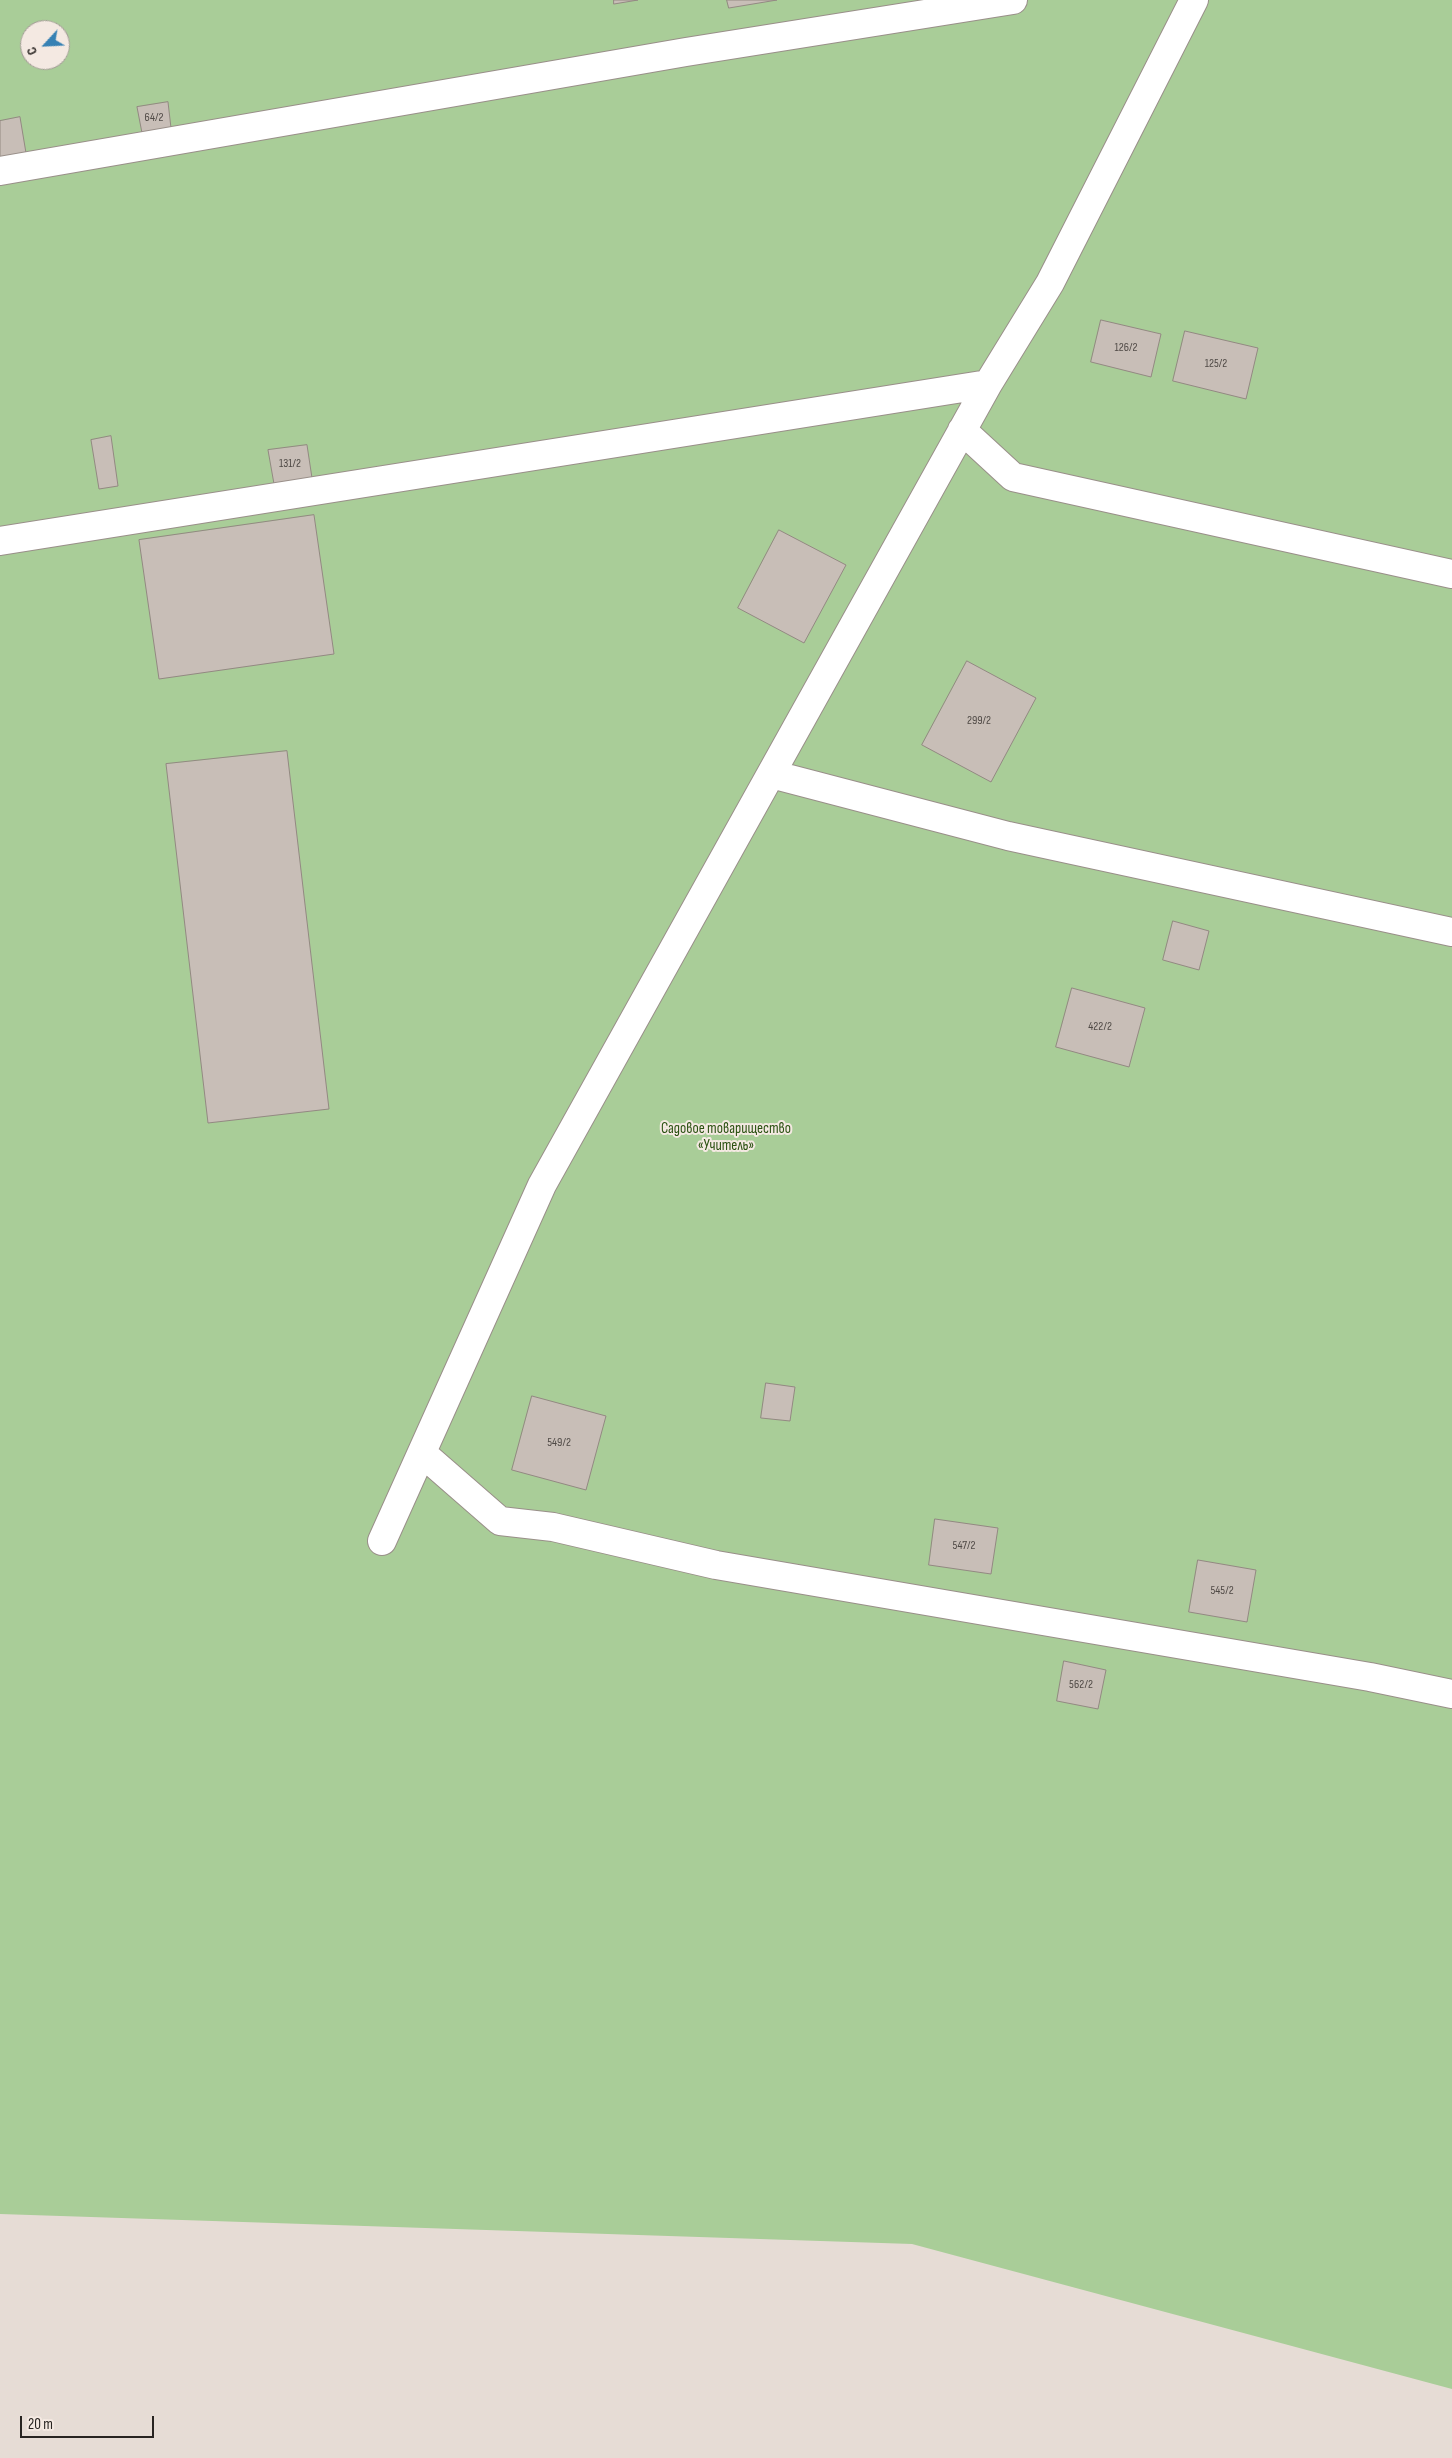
<!DOCTYPE html>
<html>
<head>
<meta charset="utf-8">
<style>
	body { margin:0 }
	#map { position:relative; width:1452px; height:2458px; overflow:hidden; background:#e6dcd5; font-family:"Sofia Sans Condensed",sans-serif }
	canvas { display:block }
	.north { position:absolute; left:20px; top:20px; width:50px; height:50px; box-sizing:border-box; background:#f4e9e2; border:1px solid #a29a95; border-radius:50%; rotate:245deg; font-size:14px; font-weight:700; line-height:20px; text-align:center; color:#282421 }
	.north::after { content:''; display:block; margin:auto; width:18px; height:22px; background:#3681b4; clip-path:polygon(50% 0,100% 100%,50% 72%,0 100%) }
	.scale { position:absolute; left:20px; top:2416px; width:134px; height:22px; box-sizing:border-box; border:2px solid #282421; border-top:0; padding-left:6px; font-size:15px; line-height:18px; white-space:nowrap; color:#282421; -webkit-text-stroke:4px #f4e9e2; paint-order:stroke }
</style>
</head>
<body>
<div id="map">
<canvas width="1452" height="2458"></canvas>
<div class="north">С</div>
<div class="scale">20 m</div>
</div>
<script>
const context = document.querySelector('canvas').getContext('2d');
context.lineJoin = 'round';
function fillPath(path, color) { context.fillStyle = color; context.fill(path, 'evenodd'); }
function trace(path, color, width, dash) { context.strokeStyle = color; context.lineWidth = width; context.lineCap = dash ? 'butt' : 'round'; context.setLineDash(dash || []); context.stroke(path); }
function write(font, color, halo, rows, align = 'center') {
  context.font = font + ' "Sofia Sans Condensed",sans-serif'; context.lineWidth = 4; context.setLineDash([]); context.textBaseline = 'middle'; context.strokeStyle = halo; context.fillStyle = color; for (const [text, x, y, turn = 0] of rows) {
    context.save(); context.translate(x, y); context.rotate((+turn || 0) * Math.PI / 180); context.textAlign = isNaN(turn) ? turn : align; if (halo) context.strokeText(text, 0, 0); context.fillText(text, 0, 0); context.restore();
  }
}
fillPath(new Path2D(`
	M0,0H1452V2389L912,2244L0,2214ZM30,30H60V60H30Z`), '#a9cd98');
const building = new Path2D(`
	M614,0H638L614,4Z
	M727,0H777L729,8Z
	M168,102L171,128L142,133L137,107Z
	M20,117L26,153L0,157V121Z
	M1101,320L1161,334L1151,377L1091,362Z
	M1185,331L1258,348L1246,399L1173,381Z
	M111,436L118,486L99,489L91,440Z
	M307,445L312,478L274,484L268,450Z
	M314,515L334,654L159,679L139,540Z
	M779,530L846,565L804,643L738,608Z
	M967,661L1036,698L991,782L922,745Z
	M287,751L329,1109L208,1123L166,764Z
	M1173,921L1209,931L1199,970L1163,960Z
	M1072,988L1145,1008L1129,1067L1056,1047Z
	M766,1383L795,1387L790,1421L761,1418Z
	M532,1396L606,1416L586,1490L512,1470Z
	M935,1519L998,1528L991,1574L929,1565Z
	M1198,1560L1256,1570L1247,1622L1189,1612Z
	M1064,1661L1106,1670L1098,1709L1057,1701Z`);
fillPath(building, '#c8beb7');
trace(building, '#938982', 1);
const minor = new Path2D(`
	M0,171L686,52L1013,0
	M962,430L1013,477L1452,574
	M0,541L988,384
	M771,774L1008,836L1452,932
	M422,1453L500,1521L553,1527L716,1565L1370,1677L1452,1694
	M382,1541L542,1185L988,384L1050,283L1194,0`);
trace(minor, '#998f89', 30);
trace(minor, '#fff', 28);
write('12px', '#504a46', null, [
	["64/2",154,118],
	["126/2",1126,348],
	["125/2",1216,364],
	["131/2",290,464],
	["299/2",979,721],
	["422/2",1100,1027],
	["549/2",559,1443],
	["547/2",964,1546],
	["545/2",1222,1591],
	["562/2",1081,1685]
]);
write('15px', '#2a5111', '#f4e9e2', [
	["Садовое товарищество",726,1129],
	["«Учитель»",726,1146]
]);
</script>
</body>
</html>
